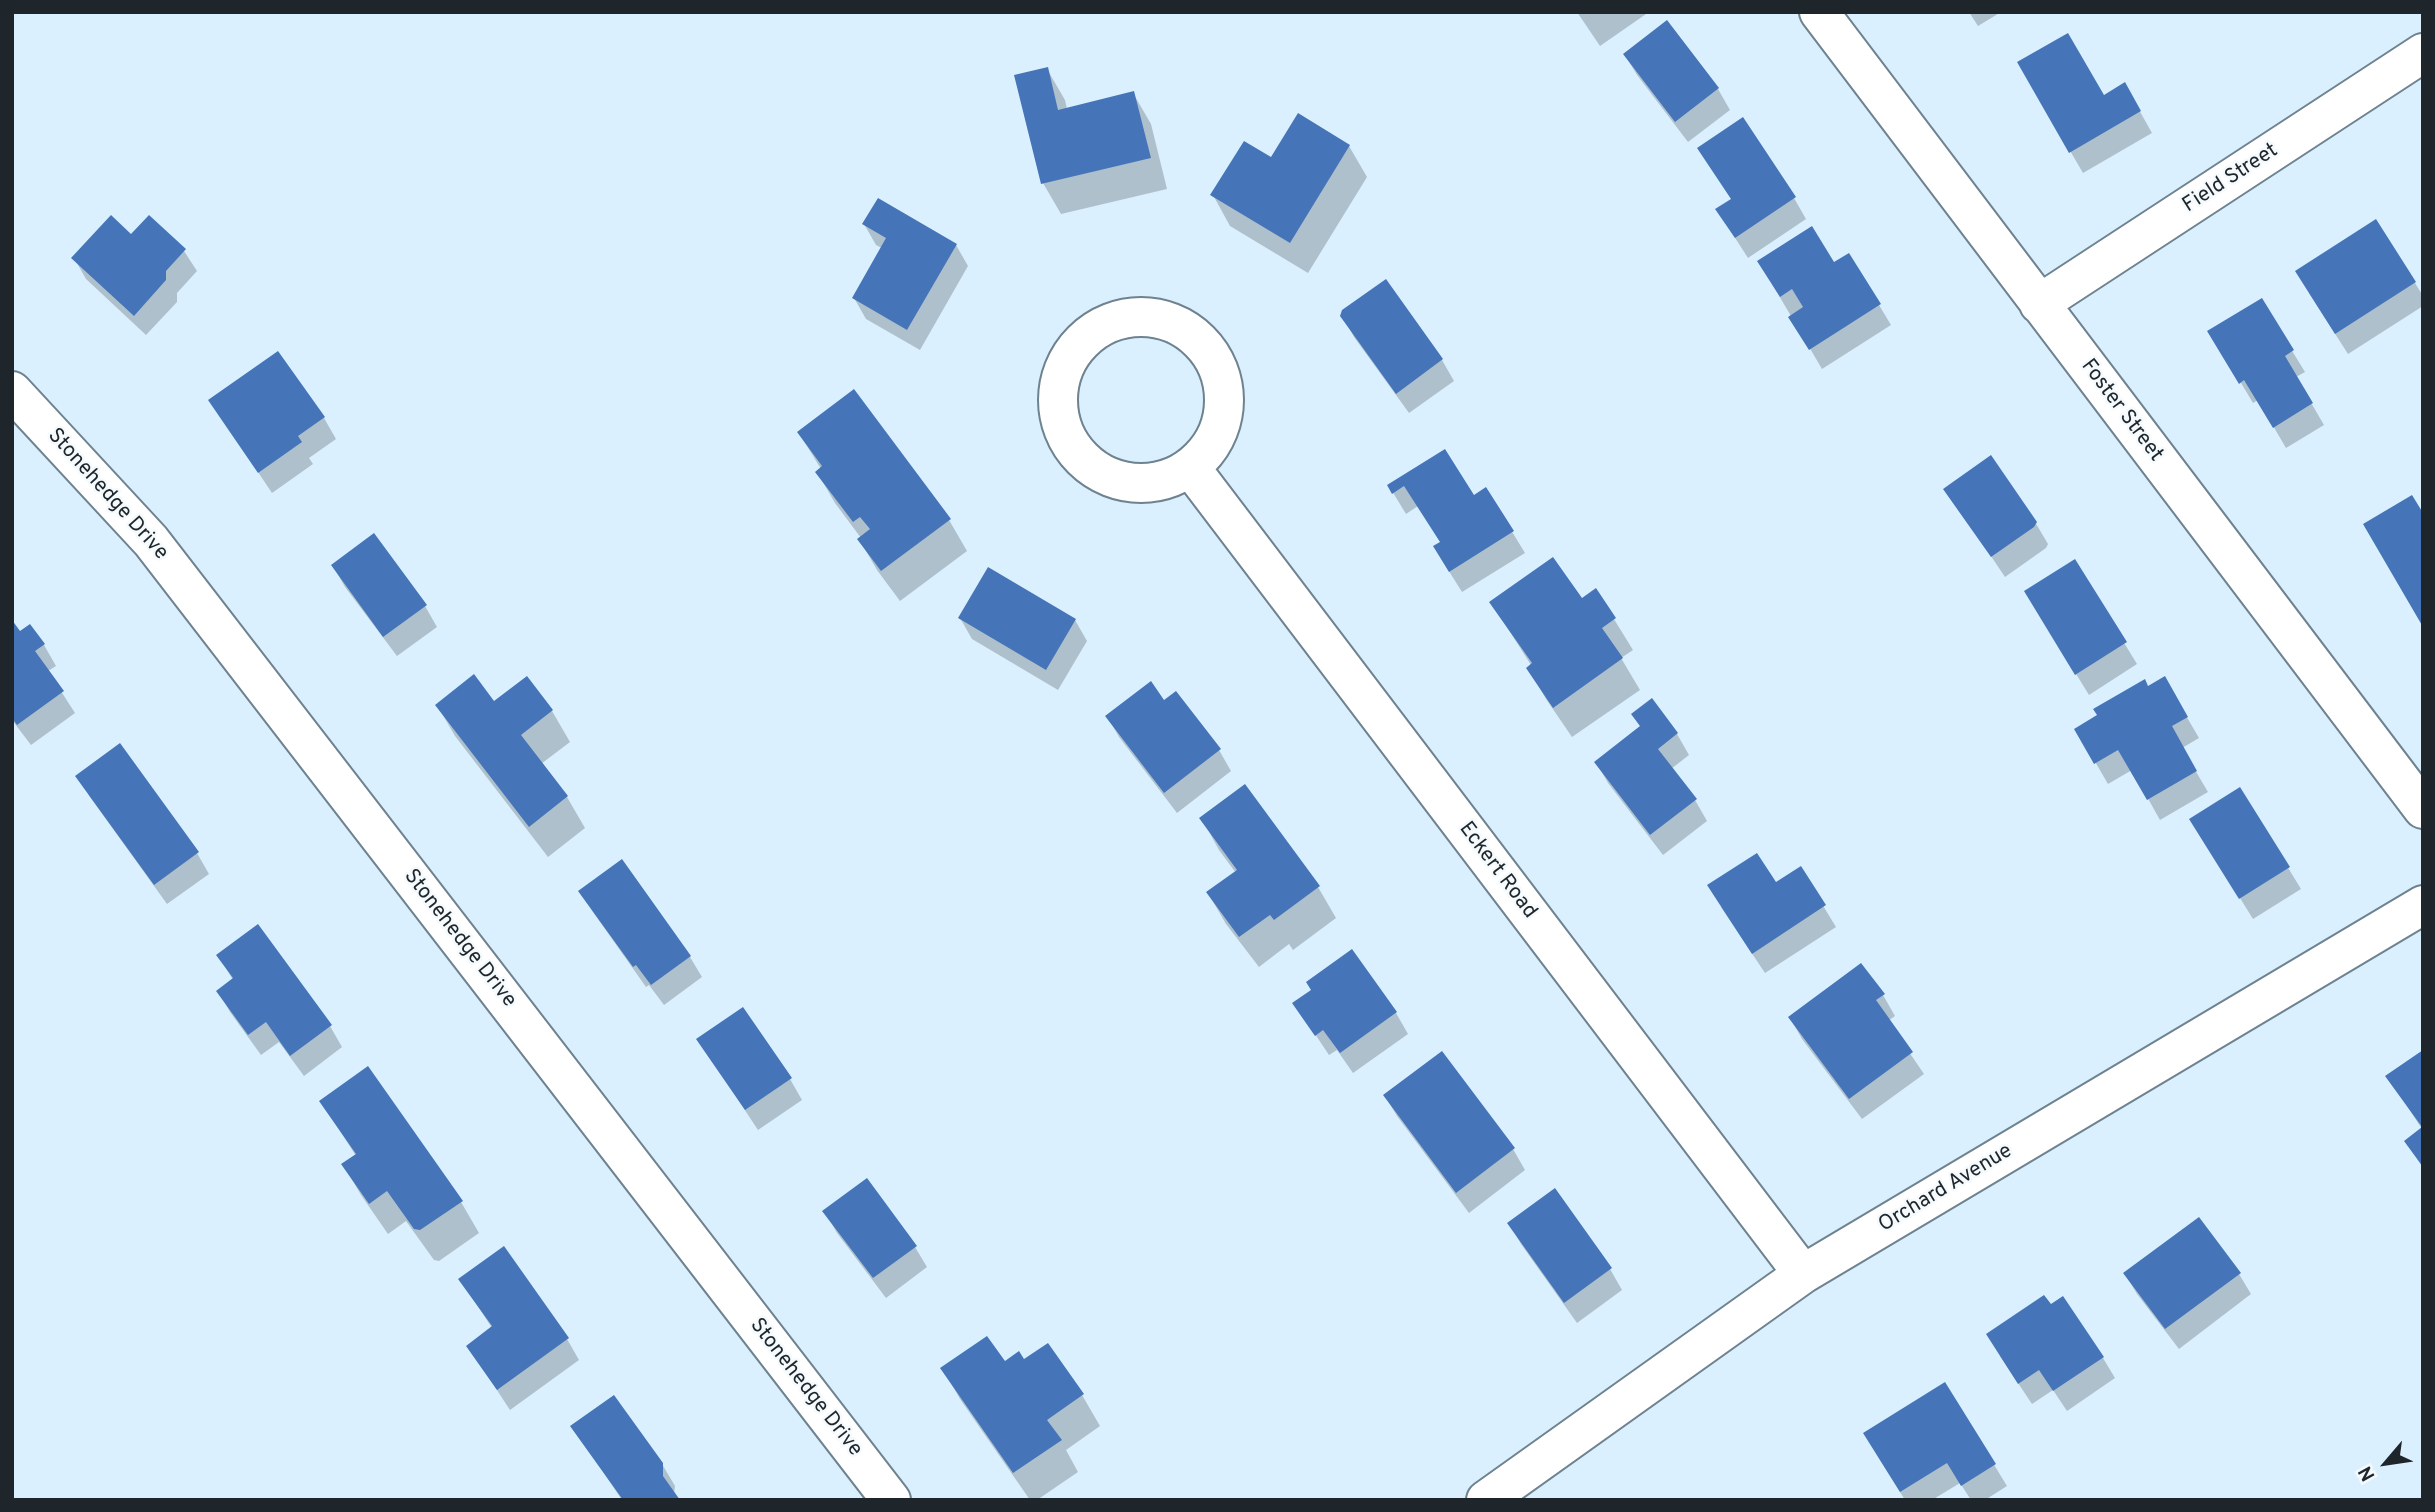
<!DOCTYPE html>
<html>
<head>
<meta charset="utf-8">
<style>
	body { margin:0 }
	#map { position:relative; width:2435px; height:1512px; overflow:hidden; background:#daf0fe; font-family:Overpass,sans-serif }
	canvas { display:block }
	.frame { position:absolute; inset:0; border:14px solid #1e262c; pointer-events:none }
	.north { position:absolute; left:2351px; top:1428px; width:70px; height:70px; -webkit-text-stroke:5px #f5fafd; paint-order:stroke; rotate:241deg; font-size:19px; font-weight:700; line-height:28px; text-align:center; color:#1e262c }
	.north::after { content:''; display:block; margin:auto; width:24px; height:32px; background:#1e262c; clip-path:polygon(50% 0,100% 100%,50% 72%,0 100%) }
</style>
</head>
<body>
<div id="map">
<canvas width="2435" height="1512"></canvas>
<div class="frame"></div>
<div class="north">N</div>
</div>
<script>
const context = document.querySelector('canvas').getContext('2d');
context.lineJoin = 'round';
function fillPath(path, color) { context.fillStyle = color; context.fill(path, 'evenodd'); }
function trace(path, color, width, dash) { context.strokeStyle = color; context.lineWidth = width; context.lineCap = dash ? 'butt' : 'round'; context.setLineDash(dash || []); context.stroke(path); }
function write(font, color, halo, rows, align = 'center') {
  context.font = font + ' Overpass,sans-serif'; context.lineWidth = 5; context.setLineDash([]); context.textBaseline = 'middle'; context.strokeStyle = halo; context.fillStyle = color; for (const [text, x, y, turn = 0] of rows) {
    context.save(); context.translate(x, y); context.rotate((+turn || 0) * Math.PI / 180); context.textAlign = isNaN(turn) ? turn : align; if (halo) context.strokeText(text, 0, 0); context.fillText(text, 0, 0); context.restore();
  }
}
fillPath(new Path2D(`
	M1577,12H1649L1600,46Z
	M1969,12H2001L1978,26Z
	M1667,23L1718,89L1730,110L1688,142L1637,75L1625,55Z
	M2019,63L2103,97L2125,85L2152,133L2083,173Z
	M1047,69L1065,100L1067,109L1133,93L1151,124L1167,189L1061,214L1043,183Z
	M1349,146L1367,177L1308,273L1230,226L1213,195L1272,160Z
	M1794,198L1806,219L1748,258L1730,230Z
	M864,224L956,245L968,266L920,350L866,319L854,298L882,248L876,245Z
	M131,237L184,251L197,271L177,293V302L146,335L86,279L74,258Z
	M1834,264L1879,305L1891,325L1822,369L1771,282Z
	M1386,281L1442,360L1454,381L1409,413L1354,337L1342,315Z
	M2415,283L2423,296V306L2348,354L2309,293Z
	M2261,300L2305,372L2296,377L2324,425L2286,448L2258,400L2253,403L2210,331Z
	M277,353L324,418L336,439L309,458L313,464L272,493L210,400Z
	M799,433L949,520L967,551L900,601L877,570L859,539L861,538L835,503L817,472L821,469Z
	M1444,451L1473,497L1486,489L1525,553L1462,592L1447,568L1441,543L1418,506L1406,514L1389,486Z
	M1946,489L2035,522L2048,544L2046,548L2005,577Z
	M2074,561L2137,664L2089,695L2038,612Z
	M333,566L425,606L437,627L397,656L345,587Z
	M1596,590L1633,650L1621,658L1640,690L1572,737L1546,699L1528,668L1531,665L1491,602L1581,600Z
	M960,618L1075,620L1087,641L1058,690L972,639Z
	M12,623L20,634L44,645L56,666L48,671L75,713L31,745L12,720Z
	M2164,678L2199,738L2182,748L2208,792L2160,820L2132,770L2108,784L2076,729Z
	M1651,700L1677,734L1689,755L1671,769L1695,800L1707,821L1663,855L1608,783L1596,762L1641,728L1633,714Z
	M1164,702L1219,750L1231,771L1177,813L1119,737L1107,716Z
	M494,703L552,711L570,742L541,764L567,797L585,828L548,857L455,736L437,705Z
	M78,776L197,853L209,874L167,904L90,797Z
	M2240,789L2301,889L2253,919L2204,840Z
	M1202,819L1318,887L1336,918L1293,950L1289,944L1259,967L1226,924L1208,893L1236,873L1219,850Z
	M1800,868L1836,927L1765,973L1721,907L1776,885Z
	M581,892L690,957L702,977L664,1005L649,985L646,987L593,912Z
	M1352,951L1396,1013L1408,1034L1353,1073L1337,1050L1329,1055L1295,1004L1313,990Z
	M218,955L330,1026L342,1047L304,1076L279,1042L261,1055L230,1012L218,991L233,980Z
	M1883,995L1895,1016L1888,1021L1924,1074L1862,1119L1802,1039L1790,1018Z
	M698,1039L790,1079L802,1100L758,1130Z
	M2423,1052V1168L2406,1141L2422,1129L2388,1077Z
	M1442,1053L1513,1149L1525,1170L1469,1213L1397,1116L1385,1096Z
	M321,1101L461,1202L479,1233L439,1261L434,1260L406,1221L388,1234L361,1195L343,1164L356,1156Z
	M825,1212L915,1247L927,1267L886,1298L837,1233Z
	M1509,1223L1610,1269L1622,1290L1577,1323L1521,1244Z
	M503,1249L567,1339L579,1360L510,1410L468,1346L492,1328L460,1279Z
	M2125,1274H2239L2251,1294L2179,1349L2137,1294Z
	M1047,1345L1082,1395L1100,1426L1066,1450L1078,1472L1037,1500H1030L960,1399L943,1369L1024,1361Z
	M2000,1356L2103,1358L2115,1378L2067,1411L2053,1390L2032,1404Z
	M1945,1384L2007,1486L1985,1500H1971L1960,1483L1932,1500H1905L1877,1455Z
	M573,1427L662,1464L675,1486L674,1494L677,1500H622Z`), '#0003');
fillPath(new Path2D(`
	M1667,20L1719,88L1675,122L1623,54Z
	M2068,33L2104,95L2125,82L2141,111L2069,153L2017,62Z
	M1048,67L1058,110L1134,91L1151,158L1041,184L1014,75Z
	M1298,113L1350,145L1290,243L1210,195L1244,141L1271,157Z
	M1743,117L1796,197L1735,238L1715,209L1731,199L1697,148Z
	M878,198L957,244L907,330L852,298L886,238L862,224Z
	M111,215L131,234L149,215L186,249L166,271V280L134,316L71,258Z
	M2376,219L2416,282L2335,334L2295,271Z
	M1812,226L1834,262L1849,253L1881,304L1809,350L1788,317L1803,307L1792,289L1780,297L1757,261Z
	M1386,279L1443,359L1396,394L1340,316L1342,310Z
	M2262,298L2294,350L2285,356L2313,403L2273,428L2244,380L2239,384L2207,331Z
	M278,351L325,417L298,436L302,442L258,473L208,400Z
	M854,389L951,519L881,571L857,539L870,529L860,517L853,522L815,472L822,466L797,432Z
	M1445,449L1474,495L1486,487L1514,531L1449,572L1433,546L1440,542L1404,486L1392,494L1387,485Z
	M1991,455L2037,522L2034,527L1991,557L1943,489Z
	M2412,495L2423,513V627L2363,524Z
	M374,533L427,605L383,637L331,565Z
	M1553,557L1582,598L1596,588L1616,618L1602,628L1623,658L1553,708L1526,668L1532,663L1489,602Z
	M2075,559L2127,642L2075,675L2024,591Z
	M988,567L1076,619L1046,670L958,618Z
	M12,620L20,631L30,624L45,644L35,651L64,691L17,725L12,718Z
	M474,674L494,701L527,676L553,710L521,735L568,796L529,827L435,705Z
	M2165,676L2188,717L2172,726L2197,771L2147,800L2118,750L2094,764L2074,729L2097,715L2093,709L2145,679L2148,686Z
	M1151,681L1164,700L1176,691L1221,749L1164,793L1105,716Z
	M1652,698L1678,733L1658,749L1697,799L1650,835L1594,762L1640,726L1631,714Z
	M120,743L199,852L154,885L75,776Z
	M1245,784L1320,886L1274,920L1270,915L1239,937L1206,892L1237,870L1199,818Z
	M2240,787L2290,867L2239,899L2189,819Z
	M1757,853L1776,882L1801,866L1826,905L1752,954L1707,885Z
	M622,859L691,956L651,985L636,965L633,967L578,891Z
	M258,924L332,1025L290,1056L266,1022L248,1035L216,991L233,978L216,955Z
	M1352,949L1397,1012L1340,1053L1323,1030L1315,1036L1292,1003L1311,990L1306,982Z
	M1861,963L1885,994L1876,1000L1913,1052L1849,1099L1788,1017Z
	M743,1007L792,1078L745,1110L696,1039Z
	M2423,1050V1167L2404,1141L2422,1127L2385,1076Z
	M1442,1051L1515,1148L1456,1193L1383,1095Z
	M368,1066L463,1201L420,1230L414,1229L387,1191L369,1204L341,1164L356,1154L319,1101Z
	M867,1178L917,1246L873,1278L822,1211Z
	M1555,1188L1612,1268L1564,1303L1507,1223Z
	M2199,1217L2241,1273L2165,1329L2123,1273Z
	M504,1246L569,1338L497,1390L466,1346L492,1326L458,1279Z
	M2044,1295L2051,1304L2063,1296L2104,1357L2053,1391L2039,1370L2018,1384L1986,1334Z
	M987,1336L1005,1361L1019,1351L1024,1359L1048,1343L1084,1394L1047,1420L1062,1440L1013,1473L940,1368Z
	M1945,1382L1996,1464L1961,1486L1947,1463L1900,1492L1863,1433Z
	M614,1395L663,1463V1476L680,1500H623L570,1426Z`), '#4575b8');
const minor = new Path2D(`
	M1819,12L2423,809
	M2039,304L2423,53
	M1058 400a83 83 0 1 1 166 0a83 83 0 1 1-166 0Z
	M12,391L151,541L891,1500
	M1190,467L1803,1274
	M1486,1500L1803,1274L2423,905`);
trace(minor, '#6e828f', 42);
trace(minor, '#fff', 38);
write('21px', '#1e262c', '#f5fafd', [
	["Field Street",2231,179,-33],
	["Foster Street",2121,411,53],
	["Stonehedge Drive",107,495,48],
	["Eckert Road",1497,871,53],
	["Stonehedge Drive",459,939,52],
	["Orchard Avenue",1946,1189,-31],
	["Stonehedge Drive",805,1388,52]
]);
</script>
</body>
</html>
